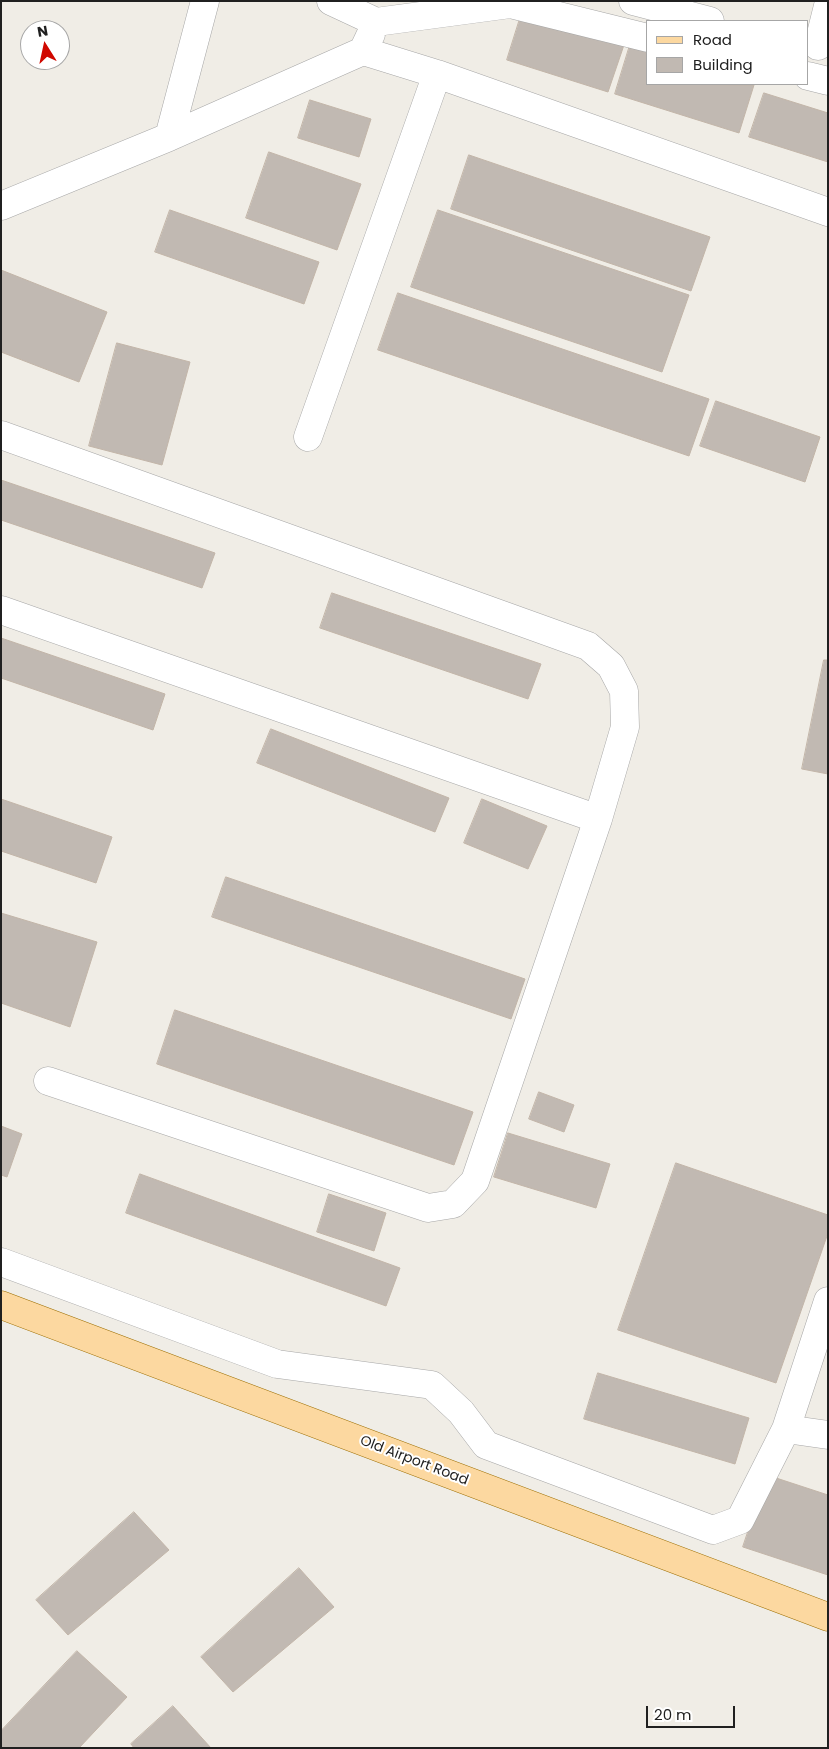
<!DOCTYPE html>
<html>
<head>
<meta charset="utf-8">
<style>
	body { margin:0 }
	#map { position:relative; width:829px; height:1749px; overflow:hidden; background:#f0ede6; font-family:Poppins,sans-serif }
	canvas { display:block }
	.frame { position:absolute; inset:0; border:2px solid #202020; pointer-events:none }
	.legend { position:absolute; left:646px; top:20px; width:162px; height:65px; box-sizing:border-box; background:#fff; border:1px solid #a6a6a6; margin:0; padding:6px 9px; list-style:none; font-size:15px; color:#202020 }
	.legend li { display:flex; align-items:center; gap:10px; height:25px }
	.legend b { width:25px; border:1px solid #a6a6a6 }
	.north { position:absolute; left:20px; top:20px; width:50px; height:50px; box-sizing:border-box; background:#fff; border:1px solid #a6a6a6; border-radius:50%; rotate:350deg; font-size:14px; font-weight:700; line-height:20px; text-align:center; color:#202020 }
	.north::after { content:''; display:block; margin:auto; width:18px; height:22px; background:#d00800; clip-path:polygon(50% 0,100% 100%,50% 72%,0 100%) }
	.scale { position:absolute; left:646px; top:1706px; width:89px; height:22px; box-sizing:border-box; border:2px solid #202020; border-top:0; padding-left:6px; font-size:15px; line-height:18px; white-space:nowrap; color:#202020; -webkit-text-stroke:4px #fff; paint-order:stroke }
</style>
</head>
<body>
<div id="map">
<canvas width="829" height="1749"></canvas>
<div class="frame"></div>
<ul class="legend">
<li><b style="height:6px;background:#fcd8a0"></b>Road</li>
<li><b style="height:14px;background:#c1b9b2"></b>Building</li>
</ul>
<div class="north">N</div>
<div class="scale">20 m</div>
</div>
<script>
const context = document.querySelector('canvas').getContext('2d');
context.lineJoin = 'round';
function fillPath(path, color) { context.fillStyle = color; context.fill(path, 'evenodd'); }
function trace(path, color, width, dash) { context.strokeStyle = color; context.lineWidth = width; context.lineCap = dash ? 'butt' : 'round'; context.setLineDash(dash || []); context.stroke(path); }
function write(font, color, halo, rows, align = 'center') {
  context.font = font + ' Poppins,sans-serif'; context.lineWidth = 4; context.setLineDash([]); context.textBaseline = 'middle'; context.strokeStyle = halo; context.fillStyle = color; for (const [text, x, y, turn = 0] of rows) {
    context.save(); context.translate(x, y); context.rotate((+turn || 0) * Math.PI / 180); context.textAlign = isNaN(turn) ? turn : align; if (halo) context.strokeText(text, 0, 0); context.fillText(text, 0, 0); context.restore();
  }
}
const building = new Path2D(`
	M523,9L625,42L608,92L507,60Z
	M630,45L648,51V84L754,85L739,133L615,94Z
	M764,93L828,113V162L749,137Z
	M310,100L371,119L359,157L298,138Z
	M269,152L361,184L337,250L246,218Z
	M469,155L710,237L691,291L451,209Z
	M170,210L319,262L304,304L155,252Z
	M438,210L689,295L662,372L411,287Z
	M1,270L107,312L79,382L1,352Z
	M398,293L709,399L689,456L378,350Z
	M117,343L190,362L162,465L89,446Z
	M716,401L820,437L805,482L700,446Z
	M1,480L215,553L202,588L1,520Z
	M332,593L541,664L528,699L320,628Z
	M1,638L165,694L153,730L1,678Z
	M824,660H828V774L802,769Z
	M271,729L449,798L435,832L257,763Z
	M1,799L112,837L96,883L1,851Z
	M482,799L547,826L528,869L464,843Z
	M226,877L525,979L511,1019L212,917Z
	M1,913L97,942L70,1027L1,1003Z
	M175,1010L473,1112L454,1165L157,1064Z
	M539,1092L574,1105L564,1132L529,1119Z
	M1,1126L22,1134L7,1177L1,1175Z
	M508,1133L610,1164L596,1208L494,1177Z
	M676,1163L828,1215V1233L776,1383L618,1330Z
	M140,1174L400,1268L386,1306L126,1213Z
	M329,1194L386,1213L374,1251L317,1232Z
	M598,1373L749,1418L735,1464L584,1419Z
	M767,1475L828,1495V1575L743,1547Z
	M134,1512L169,1550L68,1635L36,1600Z
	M299,1568L334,1607L233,1692L201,1657Z
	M77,1651L127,1697L79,1748H1V1731Z
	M173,1706L211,1748H134L131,1744Z`);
fillPath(building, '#c1b9b2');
trace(building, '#c2b5a8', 1);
const minor = new Path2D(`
	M331,1L376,22L510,4L648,38
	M633,1L710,21
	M818,46L828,6
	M363,51L437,74L828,212
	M808,76L828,81
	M169,137L363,51L371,34
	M1,206L169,137L205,1
	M1,435L588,646L611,666L624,691L625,727L598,819L475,1181L453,1204L428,1208L48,1081
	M308,437L437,74
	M1,610L598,819
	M1,1262L277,1364L432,1385L461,1412L486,1445L713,1530L740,1520L786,1429L828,1435
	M786,1429L828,1301`);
const major = new Path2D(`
	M1,1305L828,1617`);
trace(minor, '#a7a7a7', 29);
trace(major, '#9c6e00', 29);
trace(minor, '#fff', 28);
trace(major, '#fcd8a0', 28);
write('14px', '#202020', '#fff', [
	["Old Airport Road",414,1461,21]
]);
</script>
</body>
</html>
